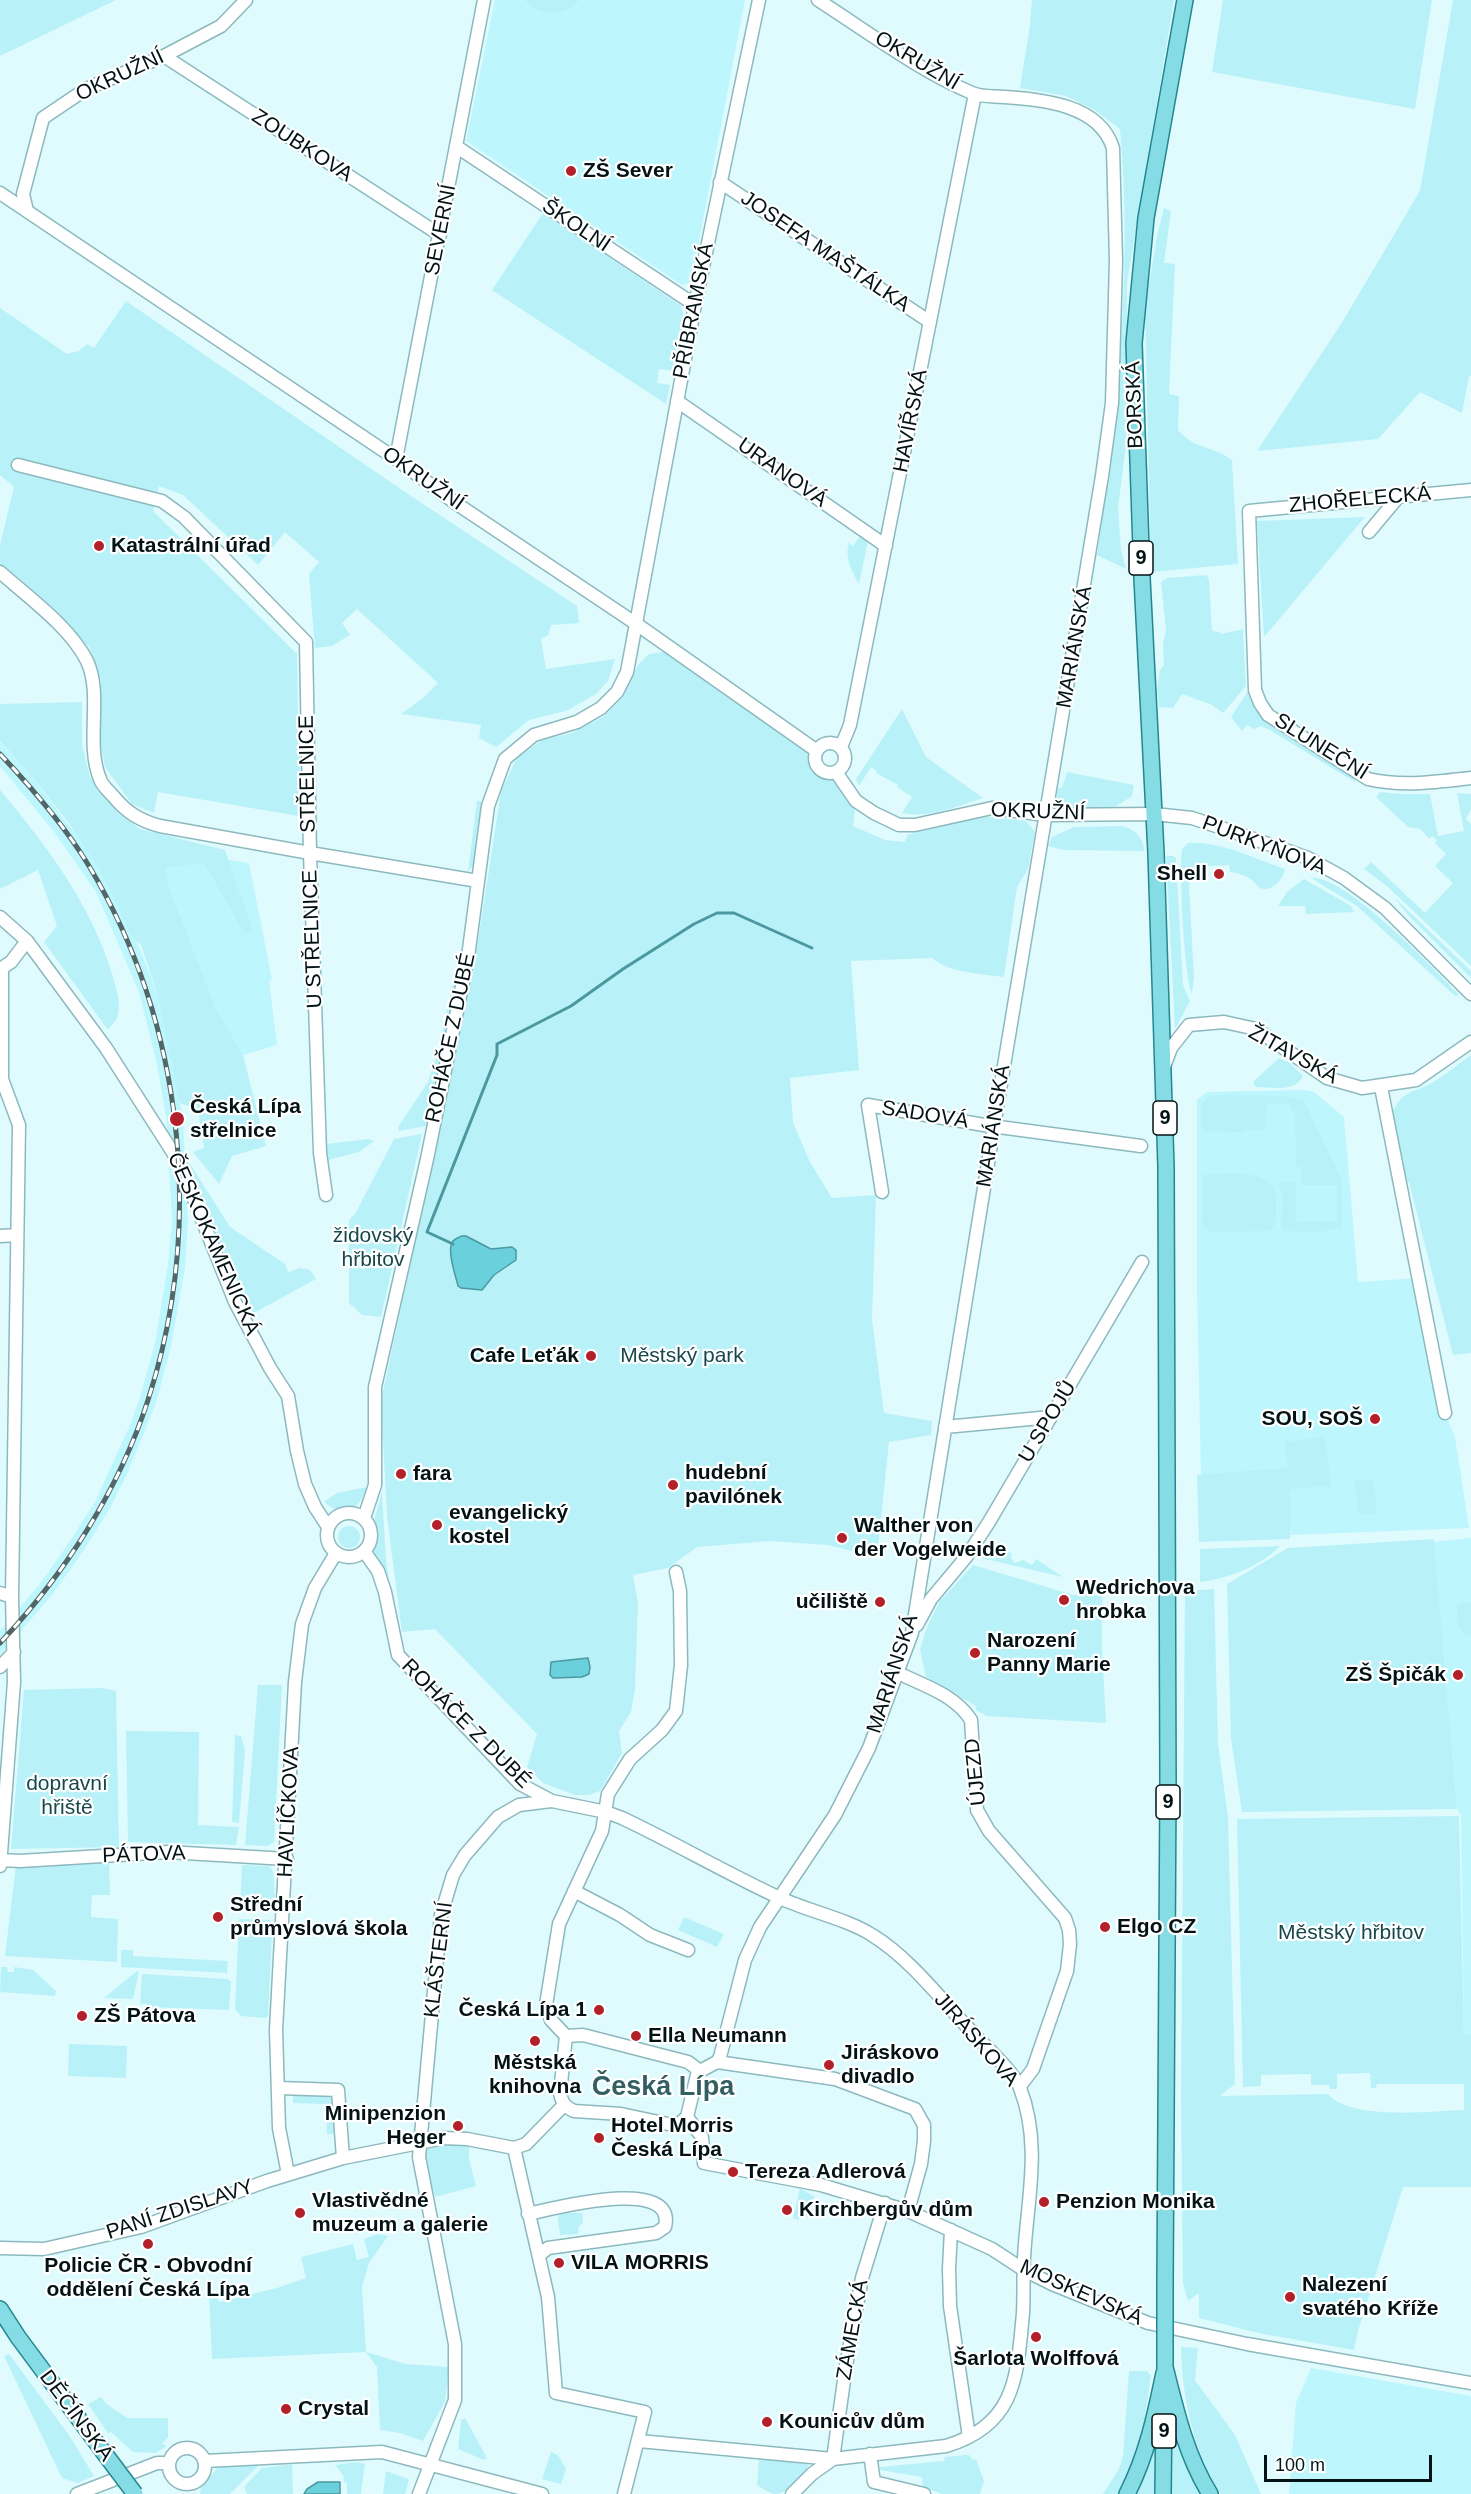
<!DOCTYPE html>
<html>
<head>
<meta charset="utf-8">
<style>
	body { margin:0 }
	#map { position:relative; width:1471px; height:2494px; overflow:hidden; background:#dffbfe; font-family:Helvetica,sans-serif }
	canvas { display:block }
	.scale { position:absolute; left:1264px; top:2455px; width:168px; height:27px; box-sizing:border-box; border:3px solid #031315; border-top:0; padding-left:8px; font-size:18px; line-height:21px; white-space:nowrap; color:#031315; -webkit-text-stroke:4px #fff; paint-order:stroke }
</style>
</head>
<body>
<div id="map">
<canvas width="1471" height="2494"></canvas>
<div class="scale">100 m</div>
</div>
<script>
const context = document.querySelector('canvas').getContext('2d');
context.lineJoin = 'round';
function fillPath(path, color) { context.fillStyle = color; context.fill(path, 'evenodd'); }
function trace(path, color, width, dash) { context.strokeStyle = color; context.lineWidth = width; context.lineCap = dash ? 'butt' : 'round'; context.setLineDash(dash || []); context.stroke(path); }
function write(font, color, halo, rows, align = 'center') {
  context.font = font + ' Helvetica,sans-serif'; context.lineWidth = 4.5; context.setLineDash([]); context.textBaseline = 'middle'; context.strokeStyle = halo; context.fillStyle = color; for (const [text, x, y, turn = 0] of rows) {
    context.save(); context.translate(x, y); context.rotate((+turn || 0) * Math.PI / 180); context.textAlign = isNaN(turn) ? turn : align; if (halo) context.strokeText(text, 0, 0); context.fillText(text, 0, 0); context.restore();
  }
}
fillPath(new Path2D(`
	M495,0H745L691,283L682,285L466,141Z
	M0,742L33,778L96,861L123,907L155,987L173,1061L183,1120L188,1221L185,1268L171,1346L156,1403L128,1472L109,1510L82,1553L52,1595L0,1655V1631L39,1585L68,1544L95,1502L130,1425L140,1398L155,1343L168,1265L172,1221L167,1122L157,1064L139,992L96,892L55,833L0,766Z
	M164,846L188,854L249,863L272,980L269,981L277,1045L243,1055L208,1056L163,960Z
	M1303,1090L1314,1092L1344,1117L1358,1282L1419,1278L1445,1413L1455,1437L1469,1528L1289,1535L1201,1478L1197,1291V1100L1207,1092Z
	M1471,1538V2034L1464,2035L1461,1815L1457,1809L1434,1542Z
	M1311,2368L1471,2396V2494H1289L1296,2403Z`), '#bdf6fc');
fillPath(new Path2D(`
	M0,0H116L0,56Z
	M525,0H579C564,17 540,17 525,0Z
	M1032,0H1174L1127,283L1126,445L1118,508L1121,550L1126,569L1097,555C1117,413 1133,272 1120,129L1096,111L1066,96L1020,88L1030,25Z
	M1223,0H1432L1415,109L1212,72Z
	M1453,0H1471V376H1469L1462,413L1420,392L1378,439L1257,451L1341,324L1420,191Z
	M1164,208L1171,211L1164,263L1175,264L1169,394L1179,396L1178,430C1197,451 1212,445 1232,460L1238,564L1151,572L1145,308L1157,236Z
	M543,213L680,305L685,317L674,371L659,369L657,383L670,385L666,404L492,290Z
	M126,301L408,494L577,606L579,623L551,625L548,635L541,639L546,669L615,659L608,681L596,694L566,711L529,720L496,747L479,738L481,725L401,714L422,699L438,683L357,609L342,623L350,635L332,646L315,648L309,574L319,562L285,532L258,565L183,495L159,486L153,511L297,654L298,731L304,817L158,792L154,813L132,804L105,767L100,741L101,680L89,647L0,565V545L14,487L0,475V308L67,354L79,351L87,344L94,348Z
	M1365,517L1264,637L1257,521Z
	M860,536L868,541L859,584C852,572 844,556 849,543L853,546Z
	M1206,575L1209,579L1212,631L1219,632L1221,634L1243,629L1246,686L1223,713L1212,705L1182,694L1173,708L1159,707L1157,690L1160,671L1164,664L1163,642L1166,631L1161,582L1167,578Z
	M664,652L817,751C813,766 821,774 836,772L856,801L853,826L885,840L905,842L907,835L983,816L1026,821L1035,832L1028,869L1017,887L1004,977C982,974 949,973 932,958L851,961L859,1070L790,1078L793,1123L810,1162L832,1198L876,1195L872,1320L884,1413L932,1421L931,1435L889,1442L877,1557L828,1545L770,1541L697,1547L668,1568L633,1575L638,1603L635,1689L631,1712L619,1731L622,1753L600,1791L589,1795H575L543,1783L527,1767L537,1734L435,1629L402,1632L387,1516L381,1401L475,961L501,791L517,758L542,740L572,733L603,717L622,698L638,665L649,654ZM461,1236H466L491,1249L511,1247L516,1260L494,1275L482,1290L450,1246L452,1242Z
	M1248,691L1255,709L1266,722L1355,777V782L1268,729L1261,726L1254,729L1247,725L1242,731L1231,717Z
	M82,702V745L90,777L119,814L140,829L225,850L253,932L245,934L204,863L165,867L169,888L215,1007L243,1055L266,1146L232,1156L219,1184L193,1152L204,1148L198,1110L180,1103L156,989L141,945L131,935L100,870L68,822L35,780L0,741V704Z
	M902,709L926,757L983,798C958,806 928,819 902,813L912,797L897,787L898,785L876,773L877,771L871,767L859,786L856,779Z
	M1067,772L1134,785L1132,796L1115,807L1067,809L1060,806L1056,800L1058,788H1062Z
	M0,790C47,846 91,904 112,974C116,988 121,1000 118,1015C117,1020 111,1025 108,1030L44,942L57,926L38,870L0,889Z
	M1380,792L1402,794H1430L1438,836L1464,831L1457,793L1471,794V809L1466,819L1471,824V966L1388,887L1364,869L1371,862L1425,913L1453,883L1435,866L1446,854L1435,843L1437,840L1432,836L1430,839L1420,829L1408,827L1376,797Z
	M477,800L483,803L476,862L468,872Z
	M1122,826C1135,829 1144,838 1144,851L1063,850L1048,846L1052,837L1074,827Z
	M1188,843C1220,841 1255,859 1285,869C1283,879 1272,893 1260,888C1259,888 1254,882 1253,881C1246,875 1238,873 1230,872L1229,865L1207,866V873L1192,876L1189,886L1194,977L1192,994C1184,975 1179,872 1182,849Z
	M1166,856H1173L1176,858L1183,985L1190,1001L1175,1029Z
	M1311,878C1345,874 1434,969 1459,995L1455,996L1357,906Z
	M1304,879L1351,906L1354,912L1306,914L1305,906H1278L1287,892Z
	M1393,896L1471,971V978L1408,915Z
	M458,984L426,1126L399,1131L398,1127L428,1082L439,1049L452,986Z
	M1471,1055V1353L1453,1355L1409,1182L1400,1181L1393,1111C1404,1088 1417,1093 1435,1081C1447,1073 1459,1064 1471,1055Z
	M1279,1058L1290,1063L1303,1076C1295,1093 1272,1087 1256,1087L1253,1082Z
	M1215,1095L1287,1096L1304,1101L1342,1181V1228L1319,1232L1284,1231L1281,1226L1283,1199L1278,1182H1296V1222L1337,1221V1185H1302V1167H1296L1295,1110H1291L1290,1104H1266L1265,1130H1246L1243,1132L1202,1131L1201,1104L1207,1098Z
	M422,1134L381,1317L362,1315L349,1303V1220L355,1214L394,1139Z
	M369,1139L374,1141L359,1152L328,1160L326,1144Z
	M189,1162L230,1227L285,1264L288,1272L300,1268L310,1270L316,1279L252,1314L183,1164Z
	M1203,1175C1227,1175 1279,1165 1276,1204C1276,1214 1277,1224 1270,1231L1209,1232L1202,1225Z
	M1325,1437L1331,1486L1290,1489V1539L1199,1542L1197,1475L1288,1468L1285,1442Z
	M1373,1479L1377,1513L1359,1514L1354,1481Z
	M367,1487C360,1509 344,1520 324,1502L337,1493Z
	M382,1492L386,1560L390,1587L374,1552L376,1537L373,1524Z
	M338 1537a11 11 0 1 1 22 0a11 11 0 1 1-22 0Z
	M1434,1539L1457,1809L1242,1812L1231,1739L1227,1584L1288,1548Z
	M1280,1546C1263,1565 1225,1580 1200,1582V1549Z
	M1002,1548L1012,1554L1011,1558L1015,1563L1023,1560L1032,1565L1036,1559L1063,1577L981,1558Z
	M973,1565L1073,1595L1102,1594V1648L1106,1723L987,1716L976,1710V1706L926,1677L920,1649L927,1627L940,1601Z
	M1214,1589L1218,1744L1228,1817L1235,2084L1220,2096L1328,2094C1351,2121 1431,2111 1464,2110V2084H1377L1376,2088H1371L1370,2073L1337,2074V2089H1330L1329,2085H1311V2074L1261,2075V2086L1243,2087L1237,1819L1459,1816L1464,2035L1471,2034V2187H1403L1358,2331L1354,2350L1258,2333L1199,2318V2293L1188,2301L1183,2283L1181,2097L1185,1591Z
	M1471,1602V1636C1456,1634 1457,1618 1457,1606L1462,1603Z
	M258,1685H282L274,1842L267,1846L245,1845Z
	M102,1688L116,1691L119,1847L11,1849L24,1690Z
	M126,1731L199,1732L198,1825L239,1827L236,1845L128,1842Z
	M235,1735L241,1736L245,1750L239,1823L232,1822Z
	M109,1860L110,1895H92L91,1917L118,1919L117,1962L5,1956L16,1865Z
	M242,1865L269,1866L273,1871L275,1898H272L271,1910L240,1909Z
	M684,1917L724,1934L717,1947L678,1930Z
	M239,1919L271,1920L270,1933H272L268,2016L265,2018L241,2016L235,2009Z
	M121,1950H133V1956L228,1961L227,1973L121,1967Z
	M1,1967H7L8,1972H14V1967L33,1970L56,1991L55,1996L0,1992Z
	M137,1971L139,1972L133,1999L104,1998Z
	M142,1974L228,1979L231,1982L229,2010L147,2007V2004H140Z
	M69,2044L127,2046L126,2078L68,2076Z
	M293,2092L335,2095V2134H327L326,2104L293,2103Z
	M449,2143L469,2146V2159L476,2186L435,2197L425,2161L428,2146Z
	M800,2188L815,2197L812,2200L814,2203L810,2209L812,2216L802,2217L798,2220L793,2218Z
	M560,2213H582L583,2223L579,2226L578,2234L560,2235L558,2218Z
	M378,2234L388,2236L369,2263L362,2287L366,2352L406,2364L449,2367L445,2402L423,2441L400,2433L380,2430L377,2367L366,2352L212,2359L209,2295L216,2292L219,2302L277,2288L306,2278L301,2257L353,2244L357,2260L369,2257L364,2239Z
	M1181,2347L1198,2348L1195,2380L1235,2435L1261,2494H1221C1193,2451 1182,2398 1181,2347Z
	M9,2354L69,2435L94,2476L78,2483L62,2478L4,2356Z
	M1129,2371H1147L1151,2375C1145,2416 1142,2459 1118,2494H1103L1119,2469L1123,2456Z
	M101,2397C107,2407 118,2410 127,2418H168V2437L162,2444L167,2446L156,2453L133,2452L111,2432L108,2433L88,2404Z
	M1170,2402L1202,2494H1171Z
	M465,2418L487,2458L484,2460L458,2449L461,2420Z
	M1158,2422L1155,2494H1133Z
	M551,2452L558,2455L566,2469L561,2484L542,2479Z
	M965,2455H969L973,2460L976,2459L984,2481L980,2494H942L923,2487L922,2477L880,2470V2467L944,2461L945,2457Z
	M759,2459L806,2462L809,2467C804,2477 788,2494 775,2494C769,2493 762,2488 757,2485Z
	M223,2461L261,2463L230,2494H200L201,2488Z
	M356,2462L365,2464L361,2494H347V2483L344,2482L343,2475L335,2465Z
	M292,2464L293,2494H247L244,2487L262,2468Z
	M386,2471L409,2479L405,2494H383Z`), '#b8f2f8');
const water = new Path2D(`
	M461,1236H466L491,1249L512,1247L516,1250V1260L494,1275L482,1290L461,1288L458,1286C456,1277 446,1249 453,1241C455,1239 458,1238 461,1236Z
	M588,1658L590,1667L589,1674L582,1677L553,1678L550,1675L551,1662Z
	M318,2482H340V2494H304L307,2489Z`);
fillPath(water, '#6ad1dc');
trace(water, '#4b98a0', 1.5);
trace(new Path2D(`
	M453,1244L427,1232L497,1055V1044L571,1006L623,969L694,924L717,913H734L812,948`), '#4b98a0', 3);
const minor = new Path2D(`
	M164,56L440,235
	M457,147L695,305
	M720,182L930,322
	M0,193L396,459L454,502L635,623L817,751
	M27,211L23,194L43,118L86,89L164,56L221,26L246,0
	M677,401L886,546
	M396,459L484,0
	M1471,490L1249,511L1255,690L1260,703L1268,715L1368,779C1403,787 1436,782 1471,778
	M1369,532L1400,495
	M0,572C28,597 70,627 87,661C103,695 85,743 100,779C102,786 110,792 114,797C127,813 141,821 160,826L310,853L306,642L184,517L162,501L18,465
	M815 758a15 15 0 1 1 30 0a15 15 0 1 1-30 0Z
	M841,747L850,725L975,94
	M836,772L856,801L874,813L899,825H915L992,808L1046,815L1154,814L1192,818L1231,831L1308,858L1344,878L1385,908L1471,994
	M0,917L27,941L106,1048L179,1162L235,1302L270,1368L288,1396L297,1451L305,1484L315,1507L328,1527
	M2,968L11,962L27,941
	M1164,1067L1171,1048L1189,1025L1224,1022L1256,1029L1327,1078L1362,1088L1416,1080L1471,1042
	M1381,1087L1445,1413
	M882,1192L868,1105L984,1125L1141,1146
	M326,1195L320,1153L310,853L478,881
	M0,1236L17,1235
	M945,1427L1051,1417
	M327 1535a22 22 0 1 1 44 0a22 22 0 1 1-44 0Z
	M364,1518L375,1485V1387L427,1159L468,957L488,806L505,759L534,735L577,722L601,708L617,692L627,672L695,305L759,0
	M364,1551L378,1571L385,1592L398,1655L520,1784L552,1801L606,1812L622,1818C675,1843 726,1873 780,1898C808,1911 847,1919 872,1935C910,1958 942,2001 973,2033C984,2045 1015,2073 1020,2088C1042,2145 1027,2200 1024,2258C1023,2276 1024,2294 1023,2313C1017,2375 1017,2425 946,2446L833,2459L812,2474L792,2494
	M0,1593L12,1597
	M917,1625L931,1599L967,1556L989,1522L1142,1262
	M0,1667L14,1652
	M898,1673C925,1686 955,1695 971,1720L977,1810L989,1831L1065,1918L1069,1930L1070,1944L1067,1971L1033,2069L1020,2086
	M1,1860L20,1861L168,1852L287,1859
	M0,1866L14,1682L12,1597L19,1125L2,1079V968
	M574,1891L620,1915L650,1935L688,1950
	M566,2036L551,2020L546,2005L559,1924L602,1831L608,1794L630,1759L662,1730L676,1711L681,1665L680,1591L676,1572
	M717,2062L720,2057L745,1960L760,1927L835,1815L869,1748L912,1633L994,1126L1102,476L1112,403L1116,261L1113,148C1099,104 1043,100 1004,97C994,96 981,97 972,93C918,70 868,32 818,0
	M717,2062L835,2079L915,2109L924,2125V2141L921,2164L908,2211
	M700,2071L688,2062L583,2035L566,2036L560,2093C562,2103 565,2107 574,2111L621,2114L668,2124H679L687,2117L697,2075L700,2071L717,2062
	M279,2088L338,2090L343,2158
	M687,2117L702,2137L704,2163L821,2185L908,2211L992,2249L1024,2270L1052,2284L1148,2323L1247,2344L1471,2383
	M514,2148L548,2297L556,2393L645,2412L624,2494
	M288,2174L279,2128L276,2030L295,1682L302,1624L315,1588L336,1553
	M528,2214C552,2209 677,2175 665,2227L656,2233L548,2248L539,2255
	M951,2230L949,2269L950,2306L969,2437
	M0,2248L44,2249L141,2227L267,2181L343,2158L444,2138L467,2139L514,2148L526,2144L564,2105
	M639,2441L833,2459L846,2366L862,2278L885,2203
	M169 2466a18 18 0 1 1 36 0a18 18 0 1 1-36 0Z
	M870,2454L874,2482L924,2494
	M205,2461L382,2452L542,2494
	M77,2494L157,2463H169
	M419,2494L455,2400V2344L419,2157L441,1915L453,1875L465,1855L498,1817L519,1805L551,1801`);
const major = new Path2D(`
	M1165,2281L1168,1787L1166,1167L1156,853L1142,578L1134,343L1146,218L1185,0
	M0,2309L18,2337L102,2450
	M1165,2367C1176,2411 1186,2455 1210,2494
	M1127,2494C1147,2455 1155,2416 1164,2373
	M1163,2494L1164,2403`);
trace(minor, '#8cb9be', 15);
trace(major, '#248790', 18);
trace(minor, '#fff', 12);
trace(major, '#86dce4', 15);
const rail = new Path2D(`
	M0,754C32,788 65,826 89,866C184,1024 205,1225 148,1400C119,1490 65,1574 0,1643`);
trace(rail, '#526668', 5);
trace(rail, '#fff', 3, [9]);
const majorBridge = new Path2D(`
	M1165,2367V2281
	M102,2450L135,2494`);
trace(majorBridge, '#248790', 18, []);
trace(majorBridge, '#86dce4', 15);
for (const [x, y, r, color] of [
	[571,171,6,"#b2202a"],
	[99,546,6,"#b2202a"],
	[1219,874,6,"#b2202a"],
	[177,1119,8,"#b2202a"],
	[591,1356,6,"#b2202a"],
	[1375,1419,6,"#b2202a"],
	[401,1474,6,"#b2202a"],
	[673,1485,6,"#b2202a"],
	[437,1525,6,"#b2202a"],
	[842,1538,6,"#b2202a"],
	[1064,1600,6,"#b2202a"],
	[880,1602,6,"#b2202a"],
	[975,1653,6,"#b2202a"],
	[1458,1675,6,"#b2202a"],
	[218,1917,6,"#b2202a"],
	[1105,1927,6,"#b2202a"],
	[599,2010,6,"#b2202a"],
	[82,2016,6,"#b2202a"],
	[636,2036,6,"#b2202a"],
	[535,2041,6,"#b2202a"],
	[829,2065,6,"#b2202a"],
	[458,2126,6,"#b2202a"],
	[599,2138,6,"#b2202a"],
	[733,2172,6,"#b2202a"],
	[1044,2202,6,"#b2202a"],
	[787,2210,6,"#b2202a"],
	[300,2213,6,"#b2202a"],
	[148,2244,6,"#b2202a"],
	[559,2263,6,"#b2202a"],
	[1290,2297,6,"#b2202a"],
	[1036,2337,6,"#b2202a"],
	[286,2409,6,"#b2202a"],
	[767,2422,6,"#b2202a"]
]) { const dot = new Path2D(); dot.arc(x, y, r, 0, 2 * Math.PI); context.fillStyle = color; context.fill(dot); trace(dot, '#fff', 2); }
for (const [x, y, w] of [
	[1141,558,24],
	[1165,1118,24],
	[1168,1802,24],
	[1164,2431,24]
]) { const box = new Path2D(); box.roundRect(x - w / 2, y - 17, w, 34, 4.5); context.fillStyle = '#fff'; context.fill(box); trace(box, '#031315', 1.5); }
write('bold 20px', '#031315', null, [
	["9",1141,558],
	["9",1165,1118],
	["9",1168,1802],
	["9",1164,2431]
]);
write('21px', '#031315', '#fff', [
	["OKRUŽNÍ",917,61,31],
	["OKRUŽNÍ",120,76,-25],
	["ZOUBKOVA",302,146,33],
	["ŠKOLNÍ",576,226,34],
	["SEVERNÍ",441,230,-79],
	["JOSEFA MAŠTÁLKA",825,252,34],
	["PŘÍBRAMSKÁ",694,311,-79],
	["BORSKÁ",1135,405,-92],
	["HAVÍŘSKÁ",911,421,-79],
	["URANOVÁ",782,473,35],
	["OKRUŽNÍ",423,479,35],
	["ZHOŘELECKÁ",1360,500,-5],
	["MARIÁNSKÁ",1075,647,-80],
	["SLUNEČNÍ",1321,747,32],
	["STŘELNICE",308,774,-91],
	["OKRUŽNÍ",1038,812,2],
	["PURKYŇOVA",1264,846,21],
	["U STŘELNICE",313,939,-92],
	["ROHÁČE Z DUBÉ",451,1038,-78],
	["ŽITAVSKÁ",1293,1055,29],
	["SADOVÁ",925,1115,9],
	["MARIÁNSKÁ",994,1126,-81],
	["ČESKOKAMENICKÁ",213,1244,66],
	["U SPOJŮ",1048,1422,-59],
	["MARIÁNSKÁ",893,1674,-72],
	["ROHÁČE Z DUBÉ",466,1724,45],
	["ÚJEZD",976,1772,-96],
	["HAVLÍČKOVA",289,1812,-87],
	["PÁTOVA",144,1855,-2],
	["KLÁŠTERNÍ",439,1960,-83],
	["JIRÁSKOVA",976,2040,49],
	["PANÍ ZDISLAVY",180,2210,-18],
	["MOSKEVSKÁ",1081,2293,24],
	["ZÁMECKÁ",853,2330,-80],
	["DĚČÍNSKÁ",76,2416,53]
]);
write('bold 21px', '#031315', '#fff', [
	["ZŠ Sever",583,171],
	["Katastrální úřad",111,546],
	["Shell",1207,874,"right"],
	["Česká Lípa",190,1107],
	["střelnice",190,1131],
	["Cafe Leťák",579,1356,"right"],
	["SOU, SOŠ",1363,1419,"right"],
	["hudební",685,1473],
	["pavilónek",685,1497],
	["fara",413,1474],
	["evangelický",449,1513],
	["kostel",449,1537],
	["Walther von",854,1526],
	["der Vogelweide",854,1550],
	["Wedrichova",1076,1588],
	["hrobka",1076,1612],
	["učiliště",868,1602,"right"],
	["Narození",987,1641],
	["Panny Marie",987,1665],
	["ZŠ Špičák",1446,1675,"right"],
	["Střední",230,1905],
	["průmyslová škola",230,1929],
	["Elgo CZ",1117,1927],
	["Česká Lípa 1",587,2010,"right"],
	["ZŠ Pátova",94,2016],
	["Ella Neumann",648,2036],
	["Jiráskovo",841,2053],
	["divadlo",841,2077],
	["Městská",535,2063,"center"],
	["knihovna",535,2087,"center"],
	["Minipenzion",446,2114,"right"],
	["Heger",446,2138,"right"],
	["Hotel Morris",611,2126],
	["Česká Lípa",611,2150],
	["Tereza Adlerová",745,2172],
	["Vlastivědné",312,2201],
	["muzeum a galerie",312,2225],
	["Penzion Monika",1056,2202],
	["Kirchbergův dům",799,2210],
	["VILA MORRIS",571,2263],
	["Policie ČR - Obvodní",148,2266,"center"],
	["oddělení Česká Lípa",148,2290,"center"],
	["Nalezení",1302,2285],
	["svatého Kříže",1302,2309],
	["Šarlota Wolffová",1036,2359,"center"],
	["Crystal",298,2409],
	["Kounicův dům",779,2422]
], 'left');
write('21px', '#17474b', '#fff', [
	["židovský",373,1236],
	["hřbitov",373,1260],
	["Městský park",682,1356],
	["dopravní",67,1784],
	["hřiště",67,1808],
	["Městský hřbitov",1351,1933]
]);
write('bold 27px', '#335e62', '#fff', [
	["Česká Lípa",663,2088]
]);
</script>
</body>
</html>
